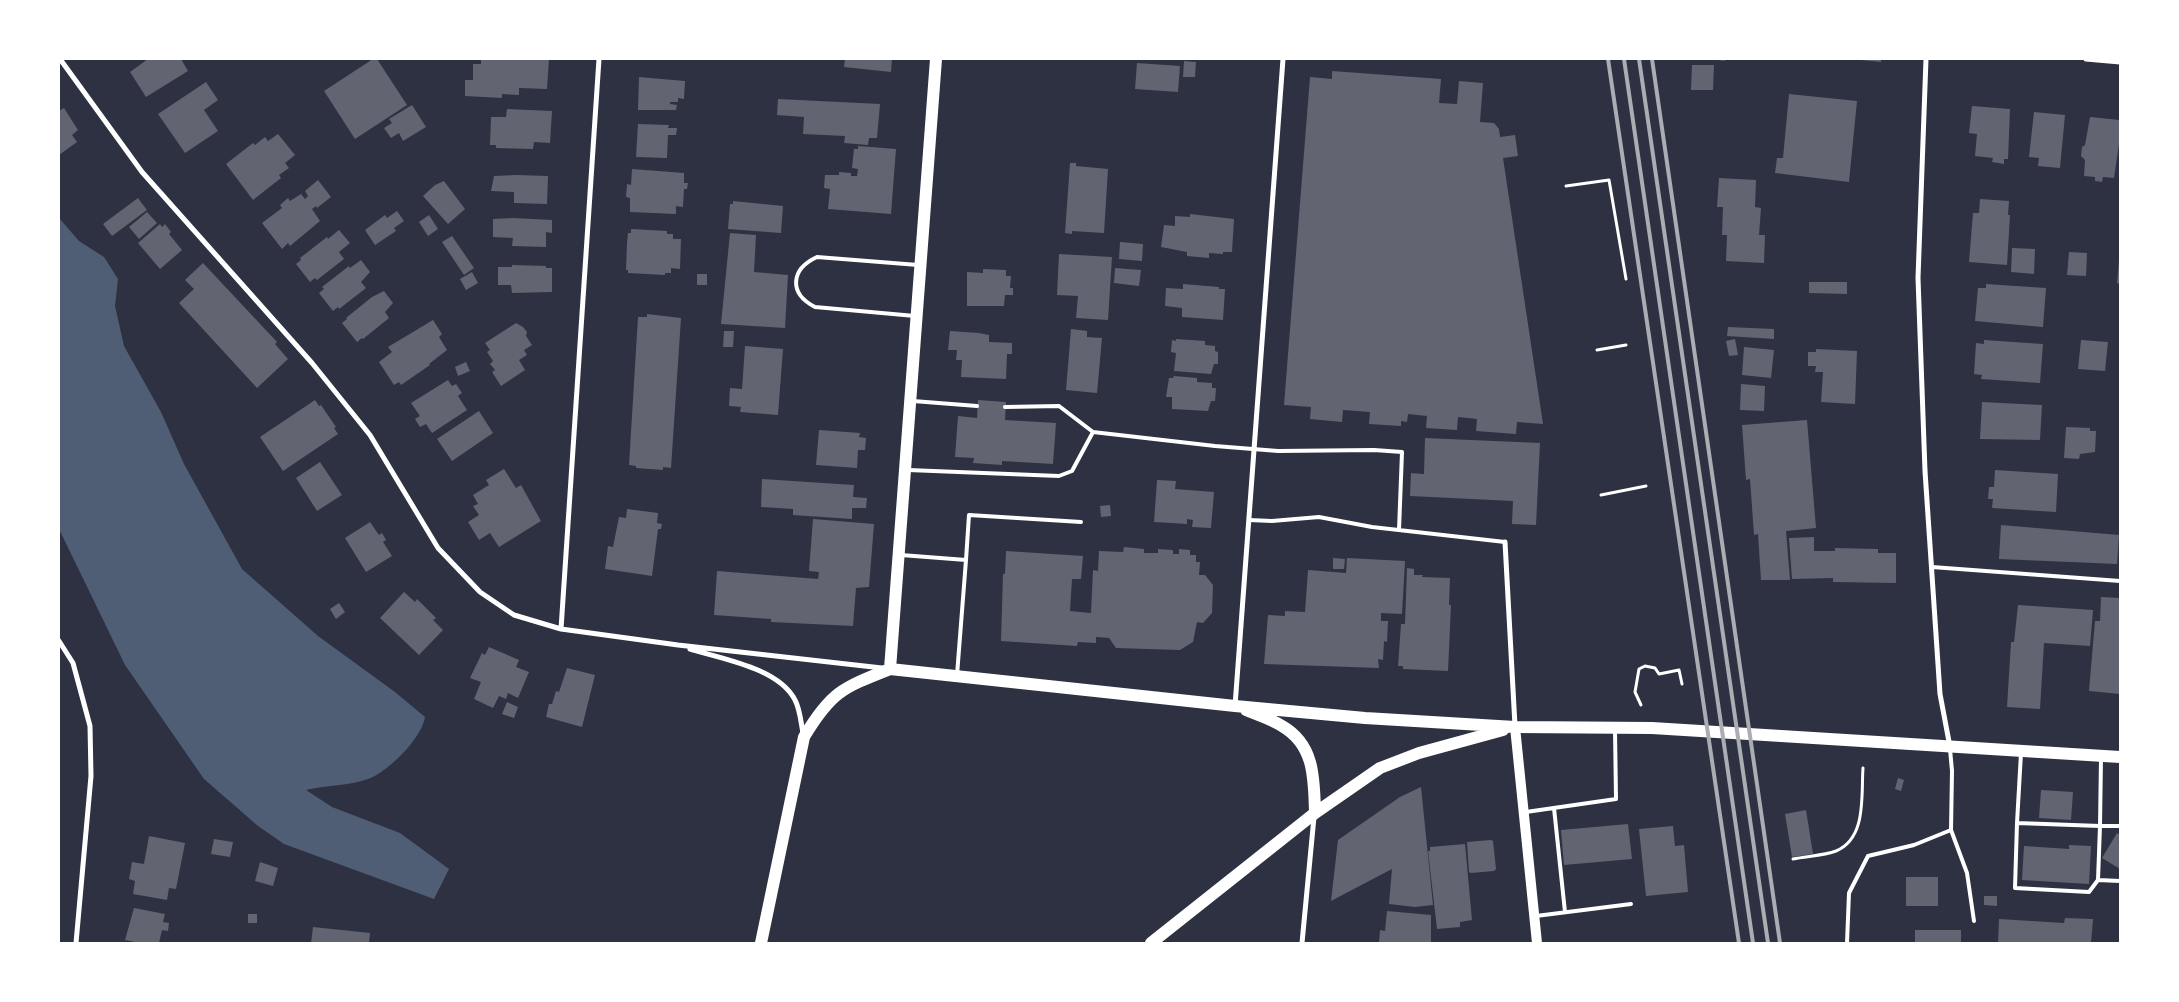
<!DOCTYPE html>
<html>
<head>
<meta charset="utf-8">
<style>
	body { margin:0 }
	#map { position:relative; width:2179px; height:1002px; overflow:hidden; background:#2d3142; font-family:"Nunito Sans",sans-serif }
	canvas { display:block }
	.frame { position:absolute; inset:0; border:60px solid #fff; pointer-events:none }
</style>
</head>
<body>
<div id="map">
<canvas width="2179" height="1002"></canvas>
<div class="frame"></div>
</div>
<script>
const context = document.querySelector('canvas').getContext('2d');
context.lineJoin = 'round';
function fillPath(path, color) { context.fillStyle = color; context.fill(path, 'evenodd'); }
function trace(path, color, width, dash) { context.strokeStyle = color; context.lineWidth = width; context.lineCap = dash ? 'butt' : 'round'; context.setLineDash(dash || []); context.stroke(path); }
fillPath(new Path2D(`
	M59,218L79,241L104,257L118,279L115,306L124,346L161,412L184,464L242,569L318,636L395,692L425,717C422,738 388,772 368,779C350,786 325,785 306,790L332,807L400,833L449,869L434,899L284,844L258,826L204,779L125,665L59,529Z`), '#4f5d75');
fillPath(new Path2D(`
	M148,59H181L188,71L146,97L130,72Z
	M373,59H377L407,105L355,139L324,91Z
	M481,59H549L547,89L519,88V95L502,94V98L465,96V80H473V64H481Z
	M845,59H892L891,72L844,67Z
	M1711,59H1725V61Z
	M1851,59H1881V62Z
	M1184,61L1196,62L1195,77H1183Z
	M1137,63L1180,66L1178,92L1135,89Z
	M1692,65H1714L1713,90H1691Z
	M1332,71L1441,79L1439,103L1457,104L1459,81L1483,83L1480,122L1494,123L1499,129L1500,137L1515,135L1518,156L1503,158L1543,424L1517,422L1516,434L1476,431L1477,419L1458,417L1457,430L1426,428L1427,416L1408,414L1407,422L1401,421V426L1369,424L1370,412L1343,410L1342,422L1310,419L1311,407L1284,405L1310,77L1332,79Z
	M639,77L685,81L684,99L678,98V102H670V104L677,105L676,110H638Z
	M206,82L218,100L204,110L218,131L185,153L158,114Z
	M1789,94L1857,101L1849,182L1775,173L1777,158H1783Z
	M778,99L880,104L877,138H869L868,145L844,143L845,136L803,134L804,117L777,115Z
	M412,105L426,127L403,141L399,133L391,138L384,128L392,123L389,119Z
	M1972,106L2010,109L2008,159H2004V164L1992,162L1993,158L1975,156L1977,134L1969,133Z
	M64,108L78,130L72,135L77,142L59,155V111Z
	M507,109L552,111L550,143L534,142L533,149L496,148V145H490L491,117H506Z
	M2034,112L2065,115L2060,168L2038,166L2039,158L2029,157Z
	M2090,117L2119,120L2120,137L2114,178L2103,177L2102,182L2095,181V177L2084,176L2085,160L2081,156L2082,147L2085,145Z
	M638,124L669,125L668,128H677L676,135H668L667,158L636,157Z
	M278,134L295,155L285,163L289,168L279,175L281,178L253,200L226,164L253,143L255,145L265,137L268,141Z
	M858,146L896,149L891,214L828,209L830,189L824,188L825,175H839V172L851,173V176H857L858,169L852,168L854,149H858Z
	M1070,163H1076V166L1108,169L1104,233L1072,231V234L1065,233Z
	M632,169L684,173V183H688L687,189H684L683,207L676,206V214L630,212V198L626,197L627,184L631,185Z
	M516,175L548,176L547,204L514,203V192L491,191L494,176Z
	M1719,178L1756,180L1755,207L1761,208L1759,235H1765L1764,263L1726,261L1727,235H1722L1723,207H1717Z
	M318,180L331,197L317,208L316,206L312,209L320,221L290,246L288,243L282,249L262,223L282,208L280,205L288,198L290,201L301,194L305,199L308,196L305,191Z
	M444,181L465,209L448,224L423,196L435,185Z
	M138,198L147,210L112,236L103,224Z
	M1980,199L2009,201L2008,215H2010L2007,265L1969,262L1973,213H1979Z
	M733,201L783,206L781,233L728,229L730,204H733Z
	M397,211L404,221L394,228L396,231L375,245L365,230L385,215L387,218Z
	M147,212L157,223L139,239L129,227Z
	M1190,214L1234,219L1232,252H1223V254L1209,253V258L1187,256V252L1161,247L1164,225L1175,226V216L1190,217Z
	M429,215L438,229L428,236L419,222Z
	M513,218L552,220V233L546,232V247L512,246L513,238L493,237V219Z
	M160,224L162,227L165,224L171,232L169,234L182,250L160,269L138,243Z
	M631,229L667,231V234H673V239H681L680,269L671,268V273H665V275L628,273V270H626L627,243L628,233H631Z
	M339,230L350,243L339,252L344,259L317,280L315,278L310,282L296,264L301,260L300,258L327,237L328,239Z
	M730,233L756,235L754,272L788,275L785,328L721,324Z
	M452,236L474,268L464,275L442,242Z
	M1120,242L1143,244L1142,261L1119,259Z
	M2012,248L2035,249L2034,274L2011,272Z
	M2069,252L2087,253L2086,276L2067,275Z
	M1059,254L1112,257L1108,320L1076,318L1078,296L1057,295Z
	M361,260L370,272L361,282L366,288L339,309L338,307L333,311L319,293L324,289L322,287L349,266L350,268Z
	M2119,260H2120V284L2117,283Z
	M203,263L277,342L275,344L288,359L257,388L179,303L194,289L185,280Z
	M512,265L546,266V268H552V292L512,293L511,285H498V267H512Z
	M1115,268L1141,270L1139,286L1114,283Z
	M983,269L1006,270V276H1011L1010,288H1013V295H1005L1004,306H967V272L983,273Z
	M472,272L478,283L466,290L460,279Z
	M697,274H707V285H697Z
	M1809,282H1847V294L1809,293Z
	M1183,284L1219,287V289H1225L1223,320L1182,317V308L1165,306L1166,288L1183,289Z
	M1986,284L2046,288L2043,327L1975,321L1978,288H1986Z
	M384,291L393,303L385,312L389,318L363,339L362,338L357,342L342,323L347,319L346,318L372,297Z
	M647,314L681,318L671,468L663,467V470L636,468V466L629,465L638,317H647Z
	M433,320L442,334L439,337L447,350L429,364L430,365L401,385L399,382L394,385L379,362L392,352L388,347Z
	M516,323L523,327L527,332L526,336L532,345L524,350L527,355L519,360L525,370L501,386L492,372L495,370L490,364L493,361L487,352L490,350L485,343Z
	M1728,327L1774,329V339L1727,336Z
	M1071,329L1087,331V337L1102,338L1097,393L1066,390Z
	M724,331H734L733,347H723Z
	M950,331L979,333L989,335V342L1012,343V354H1007L1006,379L961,377L962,360H956L957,350H948Z
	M1176,339L1205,341V345L1215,346V351L1218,352V364H1214L1211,374L1174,371L1176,353L1171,352L1172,340L1176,341Z
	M1735,339L1738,355L1729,356L1726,341Z
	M1984,340L2043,344L2040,383L1981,379L1982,375L1974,374L1976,343L1984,344Z
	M2081,340L2108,342L2105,371L2078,369Z
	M745,346L783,349L778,415L740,412L741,407L729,406L730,388L742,389Z
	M1744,347L1774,350L1771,378L1742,375Z
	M1816,349L1857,351L1855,404L1821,402L1823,372H1815L1816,366H1808V352H1816Z
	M466,362L470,371L458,376L455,367Z
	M1174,376L1197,378V382L1212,383V388H1216L1215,401H1211L1208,411L1172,409V397H1166L1169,378H1173Z
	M448,380L452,386L456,384L462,393L458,396L467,410L432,433L426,424L420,427L415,419L420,416L411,403Z
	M1741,384L1765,386L1764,411L1740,410Z
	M315,400L319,406L321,405L336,427L334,428L338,434L283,471L260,437Z
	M978,400L1006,402L1005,420L1056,423L1053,464L1002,461V465L973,463L974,458L955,457L958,416L977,418Z
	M1982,402L2042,405L2040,440L1980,439Z
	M479,411L493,433L452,461L437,439Z
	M1807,420L1816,528L1786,531L1790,580H1761L1758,534L1754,535L1750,479L1746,480L1742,425Z
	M2066,427L2090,428V431H2096L2095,452L2080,454L2079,459L2064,458Z
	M819,430L860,433L859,437L866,438L865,450H858L857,468L816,465Z
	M1425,438L1540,443L1536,525L1512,524L1513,501L1410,496L1411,473L1424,474Z
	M320,462L342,495L317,511L296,478Z
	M504,469L516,488L521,485L541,521L499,547L490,533L479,540L468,522L479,515L473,506L478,504L473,495L489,485L486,480Z
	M1995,470L2058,474L2056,512L1992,508L1993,499H1988L1989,487H1994Z
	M762,479L854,485L853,497L867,498L866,508H852V519L793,515V509L761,507Z
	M1157,480L1176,481L1175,489L1214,492L1211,528L1192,527L1193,520L1187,519V524L1154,522Z
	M1110,505L1111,516L1101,517L1100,506Z
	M627,509L658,513L657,523L662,524L661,529H658L652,576L605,569L608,546L613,547L619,517L626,518Z
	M813,519L874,524L869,587L856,588L853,626L771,622V619L714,615L717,571L818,579L819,572L809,571Z
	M370,522L379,535L382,533L386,540L383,542L392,556L366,572L345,538Z
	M2001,525L2119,535L2117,564L1999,559Z
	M1814,537V551H1835V548L1878,549V553H1896V583L1833,582V578L1792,579L1789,538Z
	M1124,547L1144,549V553H1158V549L1173,550V554H1179V549L1190,550V555H1196V562H1200L1199,575H1205L1213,585L1212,613L1203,623L1197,622L1193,642L1180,650L1116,648L1109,638L1096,637V643L1078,642L1077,646L1001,641L1003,574H1005L1006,551L1083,556L1081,579H1072L1070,611L1091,613L1093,570L1098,571L1099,551L1123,552Z
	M1333,558L1345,559L1344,569H1333Z
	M1347,558L1405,561L1402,614L1381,613V621H1388L1387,642L1384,641L1383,660L1378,659L1379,668L1264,664L1268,615L1285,616V611L1305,612L1308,570L1346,573Z
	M1407,568L1414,569V575H1423L1422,577L1450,578L1449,605H1451L1448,671L1403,669V666H1398L1401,624H1405Z
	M404,592L415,602L417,599L436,618L433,620L443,630L419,655L380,618Z
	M2101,597L2120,598V694L2089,691L2095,621H2100Z
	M339,603L345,612L336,619L330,609Z
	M2018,605L2093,610L2090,646L2044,643L2040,709L2007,707L2011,642H2014Z
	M489,647L519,660L516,667L529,672L518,698L508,693L506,699L499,696L493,708L474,699L481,682L470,678L482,653L485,655Z
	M567,668L595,675L582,727L546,717L549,704H552L556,691L559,692Z
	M507,702L518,707L514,718L502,714Z
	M1898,778L1904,780L1901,791L1895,789Z
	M1421,787L1433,905L1415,907L1389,904L1392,869L1331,901L1338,840L1400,797Z
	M2041,790L2073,792L2071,820L2039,818Z
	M1806,810L1813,854L1792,857L1785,814Z
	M1628,824L1632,859L1564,865L1561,830Z
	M1673,826L1675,846L1684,845L1688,892L1646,896L1639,829Z
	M2117,833L2120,835V869L2102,858Z
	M149,836L185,843L176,889L169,888L167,900L133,894L135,881L129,879L132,862L144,864Z
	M214,839L233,842L230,857L211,854Z
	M1491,840L1493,841L1496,869L1494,871L1471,873L1469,872L1467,842Z
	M1465,844L1472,920L1460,922V927L1437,929L1428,851H1430V847Z
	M2069,845L2091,846L2089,884L2022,880L2024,846L2069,849Z
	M260,862L278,868L273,886L255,881Z
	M1906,877H1938V906H1906Z
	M1984,896H1997V906L1984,905Z
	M134,908L165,914L163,922L169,923L168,931L162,930L159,943H140L125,940Z
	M1387,911L1431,915V943H1379L1380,930L1385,931Z
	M248,914H257V923H248Z
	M2065,918L2093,919L2091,943H1998L1999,919L2064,923Z
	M313,927L370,933L369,943H311Z
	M1915,930H1961V943H1915Z`), '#626471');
trace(new Path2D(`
	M1566,186L1609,180L1626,279
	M1597,350L1626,345
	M1601,495L1646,486
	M1641,705L1635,692L1639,669L1645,666L1655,668L1659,674L1679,670L1682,684
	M1793,859C1806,856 1823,856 1836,851C1867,838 1861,795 1863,768`), '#fff', 3);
trace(new Path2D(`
	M915,316L815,307C788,293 791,269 817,257L918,265
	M913,401L977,406
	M1005,407L1059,406L1093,432L1215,446L1278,451L1374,450L1402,452L1399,530
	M908,470L1059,476L1072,471L1093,432
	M1249,520L1272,521L1319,517L1372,527L1505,542
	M901,555L966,560L957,675
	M966,560L969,515L1081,522
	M1932,567L2120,581
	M2021,753L2017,823L2100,826L2101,758
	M1554,808L1565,912
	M1526,812L1616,799L1615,730
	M2017,823L2015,888L2089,892L2098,880
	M2120,826H2100L2098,880L2120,881
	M1951,830L1967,873L1974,921
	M1536,916L1631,904
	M1847,943L1849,893L1868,856L1914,845L1951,830L1952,771L1950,749`), '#fff', 4);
trace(new Path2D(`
	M60,59L142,172L312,363L370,435L438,548L480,592L514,615L561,629L678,645L882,668
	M1926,59L1918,278L1925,471L1940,694L1950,747
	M2086,59L2120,62
	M1505,542L1515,726
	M561,629L599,59
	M59,641L73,663L90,726L91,776L76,943
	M690,649C722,659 779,668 795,700C800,709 801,723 803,733
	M1235,706L1283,59
	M1302,943L1314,817`), '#fff', 5);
trace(new Path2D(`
	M1515,727L1537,943`), '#fff', 10);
trace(new Path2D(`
	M890,669L936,59
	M1246,710C1258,715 1271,719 1282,726C1315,745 1314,779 1315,813
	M761,943L804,737C831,692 842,688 890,669L1235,706L1365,718L1515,727L1652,728L2120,757
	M1151,943L1315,813L1380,768L1419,753L1503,730`), '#fff', 12);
trace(new Path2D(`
	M1608,59L1739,943
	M1624,59L1753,943
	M1639,59L1768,943
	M1652,59L1780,943`), '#abadb3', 4);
</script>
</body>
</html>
